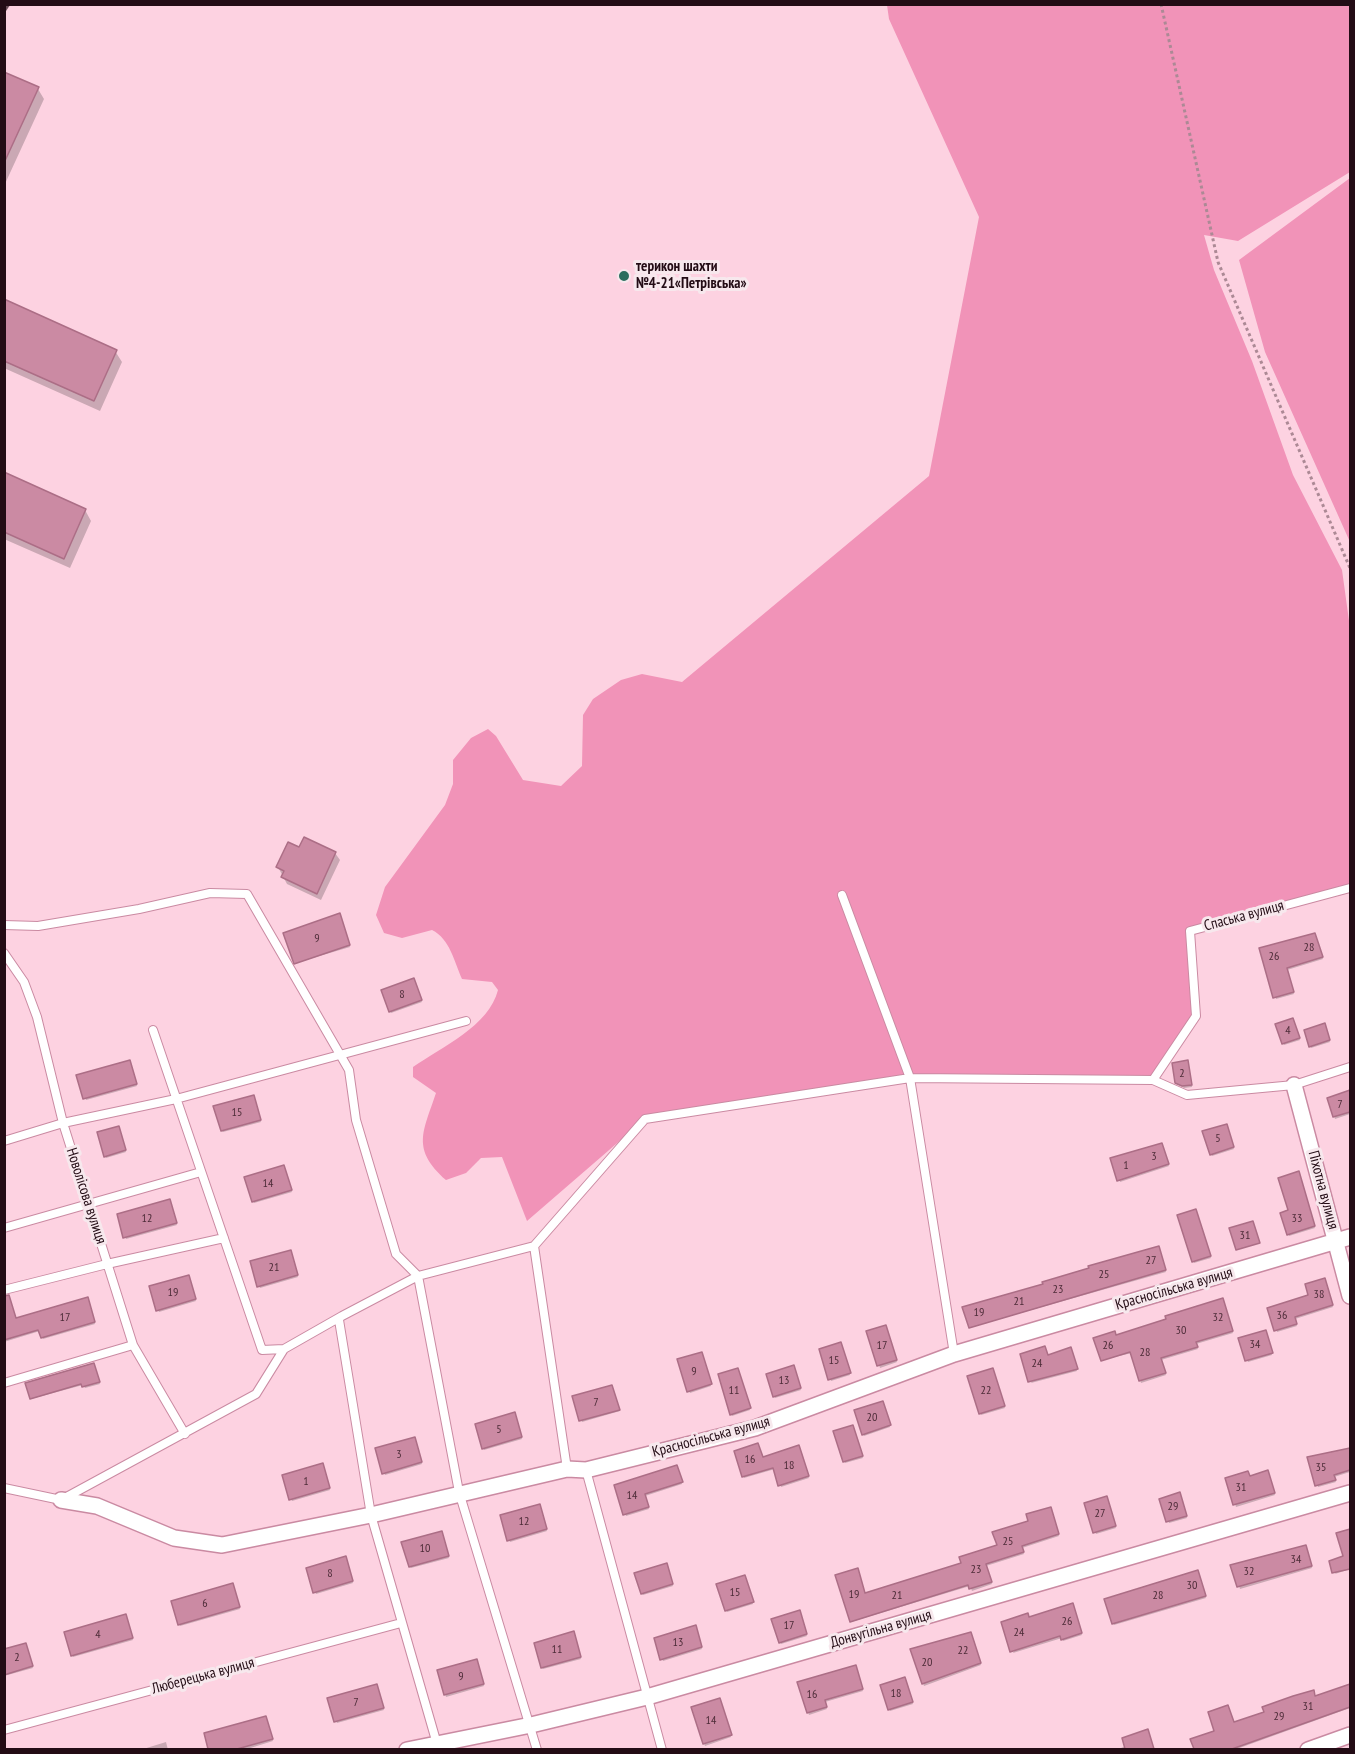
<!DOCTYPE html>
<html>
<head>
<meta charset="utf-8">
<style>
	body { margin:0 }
	#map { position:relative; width:1355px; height:1754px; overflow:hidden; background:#fdd2e1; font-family:"PT Sans Narrow",sans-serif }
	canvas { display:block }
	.frame { position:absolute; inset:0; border:6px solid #230c15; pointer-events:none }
</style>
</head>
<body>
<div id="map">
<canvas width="1355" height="1754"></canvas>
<div class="frame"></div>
</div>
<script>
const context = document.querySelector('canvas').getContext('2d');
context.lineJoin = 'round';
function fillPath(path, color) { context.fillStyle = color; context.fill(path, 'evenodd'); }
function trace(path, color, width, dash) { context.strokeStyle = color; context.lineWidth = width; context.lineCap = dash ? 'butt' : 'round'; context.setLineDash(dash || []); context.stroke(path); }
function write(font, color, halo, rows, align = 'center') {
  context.font = font + ' "PT Sans Narrow",sans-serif'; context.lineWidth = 6; context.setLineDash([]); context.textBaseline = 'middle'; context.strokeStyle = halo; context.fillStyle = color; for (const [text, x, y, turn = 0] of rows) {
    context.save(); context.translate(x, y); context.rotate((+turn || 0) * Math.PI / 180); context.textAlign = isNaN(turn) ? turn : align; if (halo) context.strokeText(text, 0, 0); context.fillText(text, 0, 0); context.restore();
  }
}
fillPath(new Path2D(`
	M887,5H1350V172L1238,241L1204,235L1214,270L1252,361L1293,475L1342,570L1350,628V888L1190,931L1196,1016L1153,1080L910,1078L645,1119L527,1221L502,1157L481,1158L466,1173L446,1180C411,1149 423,1132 436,1093L413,1077V1067C442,1047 489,1026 498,990L492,982L462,979C454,961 450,939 432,930L402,938L384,933L376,915L385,887L445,805L453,784V760L471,738L488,729L496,736L523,780L561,786L582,766L583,715L593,699L621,680L642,674L682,682L929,476L979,217L889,19Z
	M1350,178V542L1265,352L1239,260Z`), '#f193b8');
fillPath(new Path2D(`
	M4,74L38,89L44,99L4,186Z
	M4,301L115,351L122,362L100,411L4,368Z
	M4,474L85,510L91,521L70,568L4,539Z
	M300,849L335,853L340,860L321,900L287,884L278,867Z
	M340,917L350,947L296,963Z
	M1316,936L1323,959L1287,970L1294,994L1276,999L1261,949Z
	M415,982L422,1002L391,1013L390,1011Z
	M1294,1022L1300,1040L1284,1045L1283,1043Z
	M1325,1027L1330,1042L1311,1048L1310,1046Z
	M1188,1061L1192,1087L1184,1088L1177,1083Z
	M131,1063L137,1086L86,1100L78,1076Z
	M1350,1093V1114L1335,1119L1329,1099Z
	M254,1098L261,1122L223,1132L222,1131Z
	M1227,1127L1234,1149L1212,1156L1211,1154Z
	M120,1129L126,1152L106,1158L105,1156Z
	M1163,1147L1169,1166L1120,1182L1112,1159Z
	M285,1169L292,1192L254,1203L253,1201Z
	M1299,1175L1315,1228L1289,1236L1290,1211Z
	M170,1203L177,1225L126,1239L125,1237Z
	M1196,1212L1211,1258L1194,1263L1179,1216Z
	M1159,1249L1166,1272L971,1327L1044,1285Z
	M291,1254L298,1277L260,1288L259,1286Z
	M189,1278L196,1301L159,1312L158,1310Z
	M1325,1282L1333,1307L1295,1319L1297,1326L1277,1332L1269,1309L1310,1296Z
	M88,1301L95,1324L43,1339L40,1331L4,1342V1315L16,1320Z
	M1223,1302L1233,1333L1196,1344L1198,1349L1161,1360L1166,1375L1141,1383L1132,1353L1102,1360L1116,1336Z
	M886,1329L897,1362L880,1368L868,1332Z
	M1266,1333L1272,1355L1248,1362L1247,1360Z
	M841,1345L850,1375L831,1381L820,1350Z
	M1071,1351L1077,1371L1031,1383L1047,1356Z
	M702,1355L711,1386L690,1393L689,1391Z
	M94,1366L100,1384L85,1388L83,1385L31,1399Z
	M794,1369L801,1390L775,1398L774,1396Z
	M738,1371L750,1410L732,1416L731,1414Z
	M994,1372L1005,1408L981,1415L980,1413Z
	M613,1388L620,1411L582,1422L574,1397Z
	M883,1404L890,1427L864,1436L863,1434Z
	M516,1416L522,1439L484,1450L483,1448Z
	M854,1429L863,1458L845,1463L844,1461Z
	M416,1441L422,1464L385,1475L384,1473Z
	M800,1449L809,1478L781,1487L775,1469L744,1478L735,1452L762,1459Z
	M1350,1450V1472L1334,1477L1336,1482L1318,1487L1308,1458L1326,1453L1328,1457Z
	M323,1467L330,1490L292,1501L291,1499Z
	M678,1468L682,1484L645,1496L649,1509L626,1516L616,1486Z
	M1268,1474L1275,1495L1236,1507L1227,1479Z
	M1181,1496L1187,1518L1169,1523L1161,1500Z
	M1107,1499L1116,1528L1096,1534L1095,1532Z
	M541,1508L547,1531L510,1542L509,1540Z
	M1051,1510L1059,1536L1022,1548L1024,1554L986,1566L992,1584L972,1591L970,1586L851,1622L837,1576L865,1594L963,1564L998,1546L1030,1522Z
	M1350,1531V1569L1335,1574L1345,1557L1338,1534Z
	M442,1534L449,1558L411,1568L410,1567Z
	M1306,1548L1312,1568L1240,1589L1232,1566Z
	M347,1560L353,1583L316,1594L315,1592Z
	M667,1567L673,1586L643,1595L642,1594Z
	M1198,1574L1206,1598L1114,1625L1113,1623Z
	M746,1578L753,1604L727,1612L726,1610Z
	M233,1586L240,1609L180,1626L179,1624Z
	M1073,1607L1082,1635L1063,1641L1062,1638L1013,1653L1029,1618Z
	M800,1614L807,1636L781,1644L780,1642Z
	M126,1618L133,1640L73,1657L72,1655Z
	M696,1629L702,1649L663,1661L662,1659Z
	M574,1635L581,1659L543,1669L542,1668Z
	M971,1635L981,1665L924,1686L912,1650Z
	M26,1646L33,1668L4,1676V1650Z
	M477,1663L484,1686L446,1697L439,1671Z
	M856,1669L863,1691L825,1702L827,1709L809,1715L799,1683Z
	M906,1681L913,1704L890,1711L889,1709Z
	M1350,1686V1708L1234,1750H1195L1192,1740Z
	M377,1688L384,1710L337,1723L336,1721Z
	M720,1702L731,1737L705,1746L693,1708Z
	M266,1719L273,1741L244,1750H210L205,1734Z
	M1148,1733L1153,1750H1116L1126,1746Z
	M166,1742L168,1750H140Z`), '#0003');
const building = new Path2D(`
	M4,72L39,87L4,163Z
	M4,299L117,350L94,401L4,361Z
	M4,472L86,509L64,559L4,532Z
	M304,837L336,852L317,894L281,877L284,871L276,867L288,842L299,847Z
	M340,913L350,945L294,964L283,933Z
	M1315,933L1323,957L1287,968L1294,992L1273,998L1259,948Z
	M414,978L422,1000L389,1012L381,990Z
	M1293,1018L1300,1038L1282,1044L1275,1024Z
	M1325,1023L1330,1040L1309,1047L1304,1030Z
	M130,1060L137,1084L83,1099L76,1075Z
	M1188,1060L1192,1085L1182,1086L1175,1083L1172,1063Z
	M1350,1090V1112L1333,1117L1327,1098Z
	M254,1095L261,1120L221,1131L213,1106Z
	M1227,1124L1234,1147L1210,1155L1202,1131Z
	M119,1126L126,1150L104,1157L97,1132Z
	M1162,1143L1169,1164L1117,1181L1110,1158Z
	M284,1165L292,1190L252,1202L244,1177Z
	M1299,1171L1315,1226L1287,1235L1280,1213L1288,1210L1278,1178Z
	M170,1199L177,1223L123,1238L117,1214Z
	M1196,1209L1211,1256L1192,1262L1177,1215Z
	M1253,1221L1260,1243L1236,1250L1229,1228Z
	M1159,1246L1166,1270L969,1328L962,1307L1043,1284L1042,1282L1089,1268L1088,1266Z
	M291,1250L298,1275L257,1287L250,1261Z
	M189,1275L196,1299L156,1311L149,1286Z
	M1325,1278L1333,1305L1295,1317L1297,1324L1274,1331L1267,1308L1308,1295L1305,1284Z
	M9,1295L16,1318L88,1297L95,1322L41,1338L38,1330L4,1340V1296Z
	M1223,1298L1233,1331L1196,1342L1198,1347L1161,1358L1166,1373L1139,1381L1130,1352L1101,1361L1093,1338L1115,1331L1116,1335L1166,1319L1165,1316Z
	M886,1325L897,1360L877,1366L866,1331Z
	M1266,1330L1273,1353L1245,1361L1238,1338Z
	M841,1342L851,1373L828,1380L819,1349Z
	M1045,1346L1048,1355L1071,1347L1078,1369L1028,1382L1020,1354Z
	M702,1352L712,1384L687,1392L677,1359Z
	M94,1363L100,1382L82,1387L81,1384L30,1399L25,1383Z
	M794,1365L801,1388L773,1397L766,1374Z
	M738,1368L751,1408L730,1415L718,1374Z
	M993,1368L1005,1406L979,1414L967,1376Z
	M612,1385L620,1410L579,1421L572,1396Z
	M883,1401L891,1425L862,1435L854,1410Z
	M515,1412L522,1437L482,1449L475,1424Z
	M853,1425L863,1456L843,1462L833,1431Z
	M415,1437L422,1462L382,1474L375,1448Z
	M758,1443L763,1457L799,1445L809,1476L778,1486L773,1468L742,1477L734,1451Z
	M1350,1448V1470L1334,1475L1336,1480L1315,1486L1307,1457Z
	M323,1463L330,1488L289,1500L282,1475Z
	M677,1465L683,1482L645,1494L649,1507L623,1515L614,1485Z
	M1268,1470L1275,1493L1233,1505L1225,1478L1248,1471L1250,1476Z
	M1180,1492L1187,1516L1166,1522L1159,1499Z
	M1107,1496L1116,1526L1093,1533L1084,1503Z
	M540,1504L547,1529L507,1541L500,1515Z
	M1051,1507L1059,1534L1022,1546L1024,1552L986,1564L992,1582L969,1589L968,1585L850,1622L835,1575L858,1568L865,1593L961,1563L959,1557L997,1545L992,1532L1028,1521L1026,1514Z
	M1350,1529V1569L1332,1573L1329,1561L1343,1556L1336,1533Z
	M442,1531L449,1556L409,1567L401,1542Z
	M1306,1545L1312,1566L1237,1587L1230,1565Z
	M346,1556L353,1581L313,1593L306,1568Z
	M667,1563L673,1584L641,1594L634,1573Z
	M1198,1570L1206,1596L1112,1624L1104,1599Z
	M745,1575L754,1602L725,1611L716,1584Z
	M233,1583L240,1607L178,1625L171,1601Z
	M1073,1603L1082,1633L1061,1640L1060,1636L1010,1652L1001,1622L1028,1613L1029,1617Z
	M800,1610L807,1634L779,1643L771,1619Z
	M126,1614L133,1638L71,1656L64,1632Z
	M696,1625L702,1647L660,1660L654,1638Z
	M574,1631L581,1657L541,1668L534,1643Z
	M971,1632L981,1663L922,1684L910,1649Z
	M26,1643L33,1666L4,1675V1649Z
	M477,1659L484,1684L444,1695L437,1670Z
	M856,1665L863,1689L825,1700L827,1707L807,1713L797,1682Z
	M905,1677L913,1702L888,1710L880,1685Z
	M377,1684L384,1708L334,1722L327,1698Z
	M1350,1684V1707L1232,1749H1194L1190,1739L1214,1731L1208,1712L1228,1705L1234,1722L1264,1712L1262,1707L1293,1696L1314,1690L1315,1696Z
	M720,1698L732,1735L703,1744L691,1707Z
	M266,1716L273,1739L237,1749H208L204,1733Z
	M1148,1729L1154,1749H1125L1122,1738Z`);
fillPath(building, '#cb8aa3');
trace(building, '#ac6e86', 1.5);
const lane = new Path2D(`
	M842,895L910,1078L954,1354
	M4,925L38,926L139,909L210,893L247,894L349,1070L356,1120L396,1254L418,1276L459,1492L537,1750
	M4,953L24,982L37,1017L63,1123L133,1345L185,1434
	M153,1030L262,1350L284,1349
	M1153,1080L1187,1095L1294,1085L1350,1067
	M4,1141L63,1123L176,1099L466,1021
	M4,1228L201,1172
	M534,1246L567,1469
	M4,1290L107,1264L224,1238
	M339,1320L371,1515L437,1744
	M4,1383L133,1345
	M586,1470L662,1750
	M4,1488L61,1500L256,1394L284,1349L342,1316L418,1276L534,1246L645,1119L910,1078L1153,1080L1196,1016L1190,931L1350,888
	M4,1730L401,1623`);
const street = new Path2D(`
	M1294,1085L1350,1296
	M61,1500L97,1506L174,1538L222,1545L371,1515L567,1469L586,1470L755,1428L954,1354L1350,1237
	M407,1750L531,1725L647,1697L1350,1493
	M1308,1750L1350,1735`);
trace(lane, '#ca8aa2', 10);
trace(street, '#ca8aa2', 18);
trace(new Path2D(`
	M1161,4L1218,262L1350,568`), '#ac8995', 3, [3, 3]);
trace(lane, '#fff', 8);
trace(street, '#fff', 15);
trace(new Path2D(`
	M4,10L8,4`), '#694c57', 4.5, [10, 10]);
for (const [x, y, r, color] of [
	[624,276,6,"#2b6e5e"]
]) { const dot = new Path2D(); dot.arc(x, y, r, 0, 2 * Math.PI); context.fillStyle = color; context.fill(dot); trace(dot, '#f7e8ed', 2); }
write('12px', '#4d2c38', null, [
	["9",317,939],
	["28",1309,948],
	["26",1274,957],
	["8",402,995],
	["4",1288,1031],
	["2",1182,1074],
	["7",1340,1105],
	["15",237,1113],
	["5",1218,1139],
	["3",1154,1157],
	["1",1126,1166],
	["14",268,1184],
	["12",147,1219],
	["33",1297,1219],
	["31",1245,1236],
	["27",1151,1261],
	["21",274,1268],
	["25",1104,1275],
	["23",1058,1290],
	["19",173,1293],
	["38",1319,1295],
	["21",1019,1302],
	["19",979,1313],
	["36",1282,1316],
	["17",65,1318],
	["32",1218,1318],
	["30",1181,1331],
	["34",1255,1345],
	["17",882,1346],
	["26",1108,1346],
	["28",1145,1353],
	["15",834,1361],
	["24",1037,1364],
	["9",694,1372],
	["13",784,1381],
	["11",734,1391],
	["22",986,1391],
	["7",596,1403],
	["20",872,1418],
	["5",499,1430],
	["3",399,1455],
	["16",750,1460],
	["18",789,1466],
	["35",1321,1468],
	["1",306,1482],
	["31",1241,1488],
	["14",632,1496],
	["29",1173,1507],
	["27",1100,1514],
	["12",524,1522],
	["25",1008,1542],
	["10",425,1549],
	["34",1296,1560],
	["23",976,1570],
	["32",1249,1572],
	["8",330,1574],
	["30",1192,1586],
	["15",735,1593],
	["19",854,1595],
	["21",897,1596],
	["28",1158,1596],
	["6",205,1604],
	["26",1067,1622],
	["17",789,1626],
	["24",1019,1633],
	["4",98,1635],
	["13",678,1643],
	["11",557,1650],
	["22",963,1651],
	["2",17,1658],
	["20",927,1663],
	["9",461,1677],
	["18",896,1694],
	["16",812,1695],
	["7",356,1703],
	["31",1308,1707],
	["29",1279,1717],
	["14",711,1721]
]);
write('bold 15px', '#230c15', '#f7e8ed', [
	["терикон шахти",636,267],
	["№4-21«Петрівська»",636,284]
], 'left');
write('15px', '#230c15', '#f7e8ed', [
	["Спаська вулиця",1244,916,-15],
	["Піхотна вулиця",1323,1190,75],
	["Новолісова вулиця",86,1196,72],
	["Красносільська вулиця",1174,1289,-16],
	["Красносільська вулиця",711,1437,-15],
	["Донвугільна вулиця",881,1629,-16],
	["Люберецька вулиця",203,1676,-15]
]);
</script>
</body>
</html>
